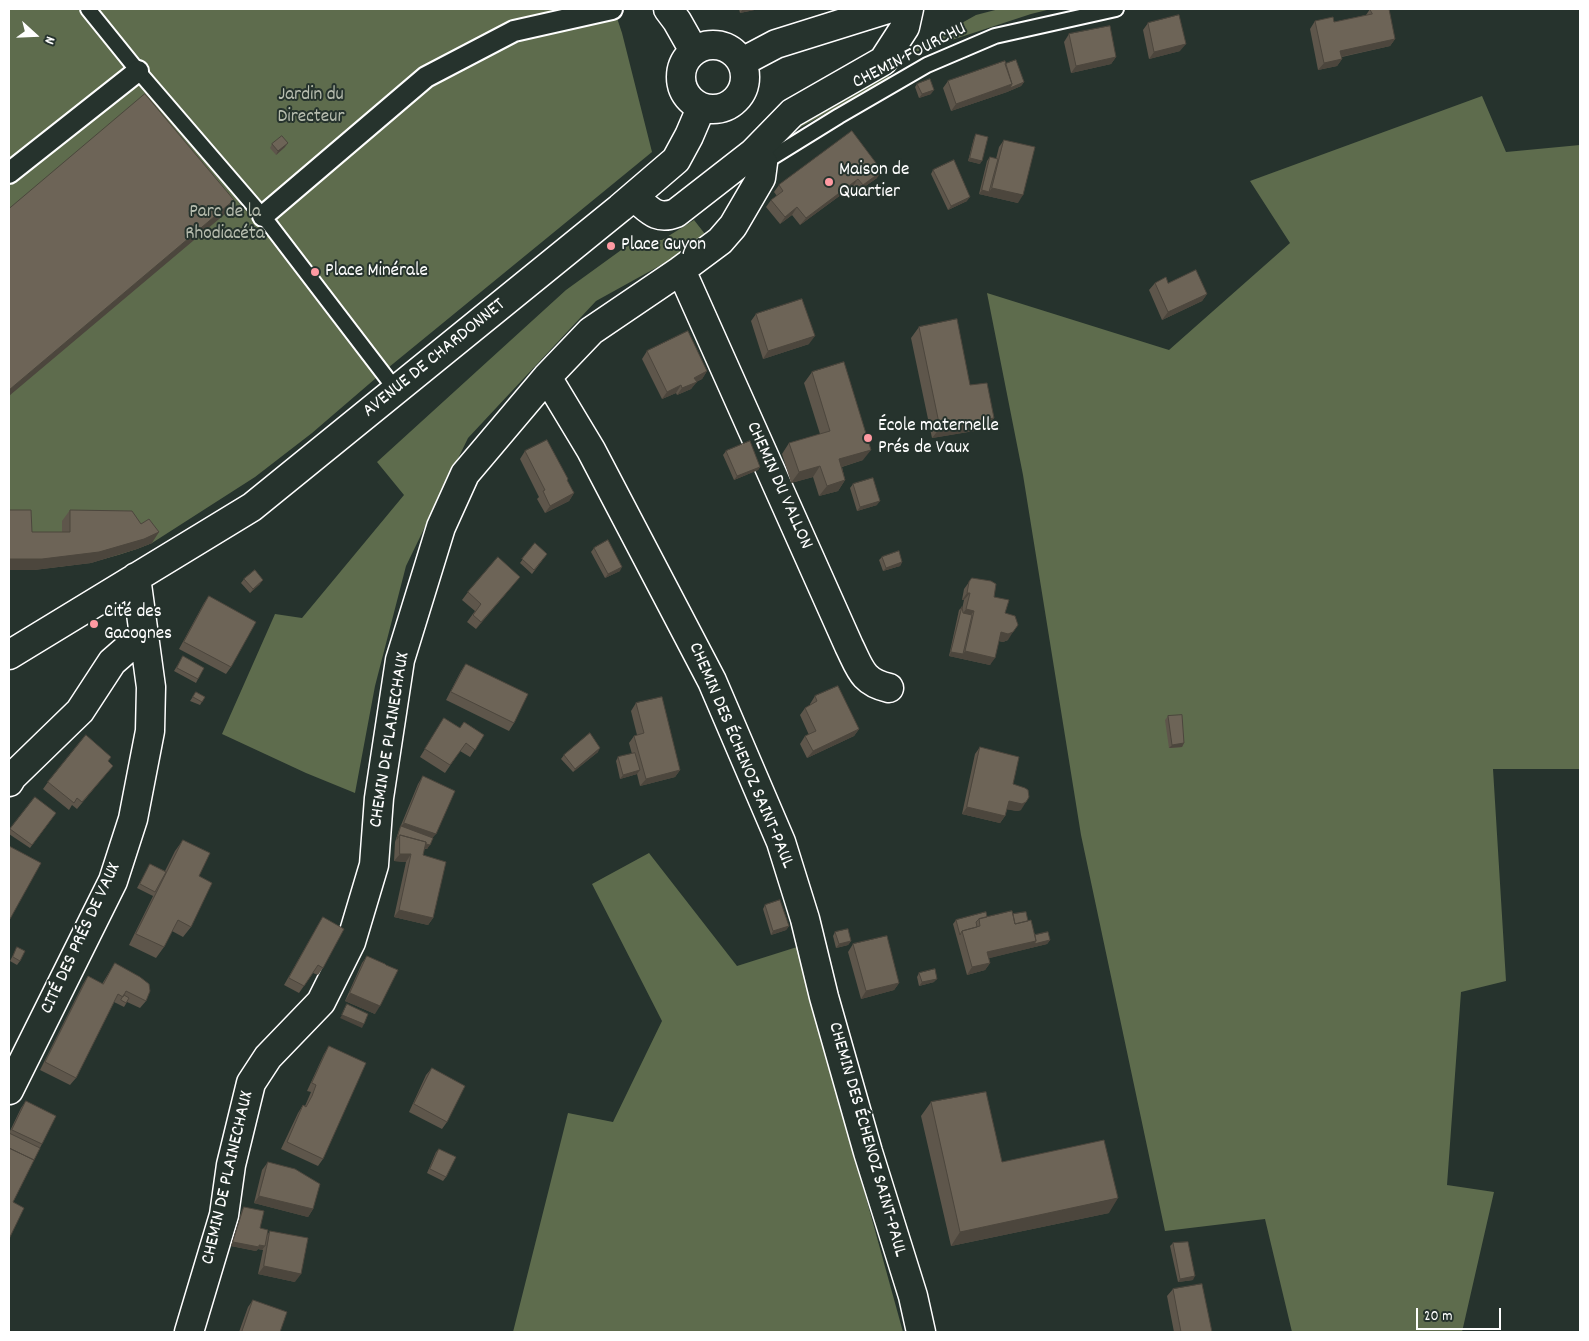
<!DOCTYPE html>
<html>
<head>
<meta charset="utf-8">
<style>
	body { margin:0 }
	#map { position:relative; width:1589px; height:1341px; overflow:hidden; background:#26332d; font-family:Dekko,sans-serif }
	canvas { display:block }
	.frame { position:absolute; inset:0; border:10px solid #fff; pointer-events:none }
	.north { position:absolute; left:10px; top:10px; width:50px; height:50px; -webkit-text-stroke:4px #26332d; paint-order:stroke; rotate:110deg; font-size:14px; font-weight:700; line-height:20px; text-align:center; color:#fff }
	.north::after { content:''; display:block; margin:auto; width:18px; height:22px; background:#fff; clip-path:polygon(50% 0,100% 100%,50% 72%,0 100%) }
	.scale { position:absolute; left:1416px; top:1308px; width:85px; height:22px; box-sizing:border-box; border:2px solid #fff; border-top:0; padding-left:6px; font-size:15px; line-height:18px; white-space:nowrap; color:#fff; -webkit-text-stroke:4px #26332d; paint-order:stroke }
</style>
</head>
<body>
<div id="map">
<canvas width="1589" height="1341"></canvas>
<div class="frame"></div>
<div class="north">N</div>
<div class="scale">20 m</div>
</div>
<script>
const context = document.querySelector('canvas').getContext('2d');
context.lineJoin = 'round';
function fillPath(path, color) { context.fillStyle = color; context.fill(path, 'evenodd'); }
function trace(path, color, width, dash) { context.strokeStyle = color; context.lineWidth = width; context.lineCap = dash ? 'butt' : 'round'; context.setLineDash(dash || []); context.stroke(path); }
function write(font, color, halo, rows, align = 'center') {
  context.font = font + ' Dekko,sans-serif'; context.lineWidth = 4; context.setLineDash([]); context.textBaseline = 'middle'; context.strokeStyle = halo; context.fillStyle = color; for (const [text, x, y, turn = 0] of rows) {
    context.save(); context.translate(x, y); context.rotate((+turn || 0) * Math.PI / 180); context.textAlign = isNaN(turn) ? turn : align; if (halo) context.strokeText(text, 0, 0); context.fillText(text, 0, 0); context.restore();
  }
}
fillPath(new Path2D(`
	M9,9H614L622,33L652,152L383,372L312,433L255,477L152,543C106,562 58,570 9,569Z
	M999,9H1051L1031,14L903,56L976,15Z
	M883,68L890,78L792,132L794,122Z
	M1482,96L1506,152L1580,145V769H1493L1506,981L1461,992L1447,1185L1494,1192L1462,1332H1292L1265,1219L1165,1231L1081,835L1023,475L987,293L1169,350L1290,243L1250,181Z
	M694,220L705,234L681,254L596,301L468,438L406,566L375,686L355,793L306,773L222,734L275,614L302,618L404,495L377,462L566,290L635,240H662Z
	M649,853L737,966L797,947L903,1332H513L568,1113L613,1122L662,1021L592,884Z`), '#5e6c4d');
const service = new Path2D(`
	M88,9L138,71L267,221L396,390
	M763,163L839,116L927,65L995,36L1116,9`);
const pedestrian = new Path2D(`
	M9,173L138,71
	M263,216L426,77L514,31L612,9`);
const minor = new Path2D(`
	M668,9L677,21L694,51
	M681 77a32 32 0 1 1 64 0a32 32 0 1 1-64 0Z
	M742,62L776,44L888,9
	M634,197C649,209 656,221 676,213L753,153L792,113L883,61L905,27L909,9
	M681,270L849,646C860,668 862,682 889,688
	M547,377L591,450L712,681L781,842L805,919L824,997L868,1152L913,1296L921,1332
	M9,655L252,507L620,208L676,160L689,136L701,108
	M9,782L12,777L80,711L112,662L144,634
	M9,1090L113,881L133,819L150,731L151,687L136,577
	M189,1332L224,1215L231,1165L251,1083L268,1057L321,1002L351,942L374,865L379,798L400,660L441,527L465,474L547,377L591,331L681,270L720,241L733,226L761,178L763,163L753,153`);
trace(service, '#fff', 18);
trace(pedestrian, '#fff', 24);
trace(minor, '#fff', 31);
trace(service, '#26332d', 14);
trace(pedestrian, '#26332d', 20);
trace(minor, '#26332d', 28);
fillPath(new Path2D(`
	M739,9H759L740,13Z
	M1370,9L1395,39L1390,46L1342,57V59L1337,66L1318,70L1310,29L1315,21L1334,22L1366,15Z
	M1148,23L1180,51L1149,59L1143,30Z
	M1069,34L1116,57L1111,64L1071,73L1064,42Z
	M1005,64L1024,82L1021,86L1007,92L951,111L943,88L948,81Z
	M917,84L931,94L919,98L915,87Z
	M852,131L877,178L857,192L853,186L800,225L792,215L780,224L766,207L771,200L777,196L774,192L779,185Z
	M976,134L980,164L968,161L974,138Z
	M1004,140L1018,203L979,194L987,161L990,157L996,159L999,147Z
	M272,144L285,147L276,155L270,148Z
	M933,170L967,201L948,210L931,174Z
	M1155,283L1207,294L1202,301L1162,320L1149,290Z
	M756,314L809,344L763,359L751,321Z
	M919,327L994,418L986,429L932,438L911,338Z
	M647,351L707,371L702,379L696,382L691,389L677,395L676,393L662,399L642,359Z
	M812,372L863,460L842,467L845,480L838,491L819,496L813,477L791,483L782,454L789,443L820,434L804,383Z
	M525,451L568,479L567,481L574,493L569,501L545,513L537,499L539,497L520,459Z
	M726,451L760,467L758,470L734,480L723,455Z
	M853,484L877,505L857,511L850,488Z
	M70,510L152,543L137,549L91,563L34,570L32,532H62V521Z
	M535,543L547,554L532,574L520,563Z
	M594,548L620,571L605,578L591,552Z
	M882,557L902,562L900,566L883,571L879,560Z
	M972,578L994,597L1005,613L1008,640L1003,642L999,641L990,665L949,656L959,610L962,607V609L964,600H962L964,589Z
	M244,579L260,584L250,593L241,583Z
	M514,584L476,629L467,622L475,611L462,600L468,592Z
	M209,596L231,667L226,674L179,649L204,603Z
	M183,656L198,679L196,683L174,671Z
	M466,664L514,723L509,731L446,700L461,671Z
	M196,692L205,697L200,705L190,701Z
	M815,696L859,729L854,736L807,758L800,744L805,736L809,735L800,715L805,708L810,705V704Z
	M636,703L680,770L675,777L640,786L637,774L620,779L616,761L618,757L632,754L629,743L634,736L637,735L631,711Z
	M1168,716L1184,743L1182,747L1169,748L1165,720Z
	M444,718L460,728L464,722L484,735L470,757L460,751L445,773L420,757Z
	M980,747L1013,784L1021,810L1017,811L1007,809L1005,816L1000,823L962,814L975,754Z
	M598,752L573,772L561,759L564,755Z
	M108,762L113,766L107,773L77,809L72,805L69,810L43,789L48,782Z
	M423,776L433,838L427,849H424L423,855L433,918L428,925L394,917L406,862L394,861L395,842L399,830L418,784Z
	M56,813L30,848L9,834V831L10,829Z
	M183,840L199,876L191,927L183,937L172,931L164,947L156,958L129,945L154,894L153,896L137,888L150,864L165,871L175,851Z
	M765,905L789,926L786,930L771,935L763,909Z
	M1013,914L1028,921L1035,935L1050,940L1047,944L989,958L990,963L985,970L967,975L953,924L956,920Z
	M323,917V968L318,975L313,973L299,993L284,985L318,925Z
	M835,932L851,941L848,945L836,948L833,936Z
	M853,944L899,983L894,990L861,999L848,952Z
	M17,947L20,961L17,965L10,961Z
	M367,956L375,1014L345,1001L362,963Z
	M115,963L146,1001L140,1008L127,1002L124,1007L114,1002L76,1078L70,1085L40,1070L83,984L88,976L102,984Z
	M919,973L934,982L919,986L917,977Z
	M329,1046L323,1159L318,1166L281,1149L298,1113L303,1105L305,1106L311,1092L307,1091L324,1054Z
	M432,1068L447,1122L442,1129L409,1112L426,1075Z
	M26,1101L42,1144L13,1202L9,1239V1133L21,1108Z
	M931,1102L1002,1162L1109,1213L951,1246L921,1116Z
	M439,1149L446,1177L443,1181L427,1173L436,1152Z
	M268,1162L313,1209L308,1217L254,1203L262,1170Z
	M244,1207L260,1228L267,1235L270,1231L295,1282L258,1274L263,1250L258,1249L256,1251L231,1246L242,1210Z
	M1173,1243L1193,1280L1178,1282L1170,1246Z
	M1173,1289L1212,1332H1174L1167,1296Z
	M253,1300L280,1332H239L248,1307Z`), '#5e564b');
fillPath(new Path2D(`
	M743,9H759L740,13Z
	M1395,39L1390,46L1335,58L1340,51Z
	M1186,44L1180,51L1149,59L1154,52Z
	M1116,57L1111,64L1071,73L1076,66Z
	M1342,59L1337,66L1318,70L1324,63Z
	M1024,82L1021,86L1007,92L951,111L956,104L1012,84Z
	M934,90L931,94L919,98L922,94Z
	M288,143L285,147L276,155L278,151Z
	M970,158L982,161L980,164L968,161Z
	M882,171L877,178L857,192L863,185Z
	M858,179L853,186L800,225L806,218Z
	M992,188L1023,195L1018,203L979,194L982,190L989,192Z
	M970,197L967,201L948,210L951,206Z
	M234,200L225,214L9,396V390Z
	M797,207L792,215L780,224L785,217Z
	M1207,294L1202,301L1162,320L1168,312Z
	M815,336L809,344L763,359L768,351Z
	M707,371L702,379L694,383L697,382L691,389L677,395L682,388L694,378Z
	M681,385L676,393L662,399L667,392Z
	M994,418L986,429L932,438L940,428Z
	M871,450L863,460L832,470L839,459Z
	M820,466L813,477L791,483L799,472Z
	M760,467L758,470L734,480L737,476Z
	M845,480L838,491L819,496L827,486Z
	M574,493L569,501L545,513L550,506Z
	M880,501L877,505L857,511L860,507Z
	M159,532L152,543L137,549L91,563L34,570H9V559Z
	M902,562L900,566L883,571L886,568Z
	M622,567L620,571L605,578L608,574Z
	M520,577L514,584L476,629L481,622Z
	M263,580L260,584L250,593L253,589Z
	M967,593H970L964,600H962Z
	M966,609L974,611L969,618L961,616Z
	M1001,632H1013L1008,640L1003,642L995,640Z
	M965,651L995,658L990,665L949,656L951,652L963,654Z
	M859,729L854,736L807,758L813,751Z
	M1184,743L1182,747L1169,748L1172,745Z
	M600,748L598,752L573,772L575,769Z
	M640,770L637,774L620,779L623,775Z
	M680,770L675,777L640,786L646,779Z
	M1009,801L1026,802L1021,810L1017,811L1004,809Z
	M967,807L1005,816L1000,823L962,814Z
	M404,823L436,834L430,841L401,826Z
	M400,839L430,845L427,849L400,843Z
	M400,854H411L406,862L394,861Z
	M399,910L433,918L428,925L394,917Z
	M789,926L786,930L771,935L773,931Z
	M1050,940L1047,944L982,960L987,952L1036,941Z
	M851,941L848,945L836,948L839,944Z
	M990,963L985,970L967,975L972,967Z
	M937,979L934,982L919,986L922,982Z
	M899,983L894,990L861,999L866,991Z
	M350,993L380,1006L375,1014L345,1001Z
	M342,1015L364,1024L362,1028L340,1018Z
	M259,1196L313,1209L308,1217L254,1203Z
	M1118,1198L1109,1213L951,1246L960,1232Z
	M233,1242L259,1245L265,1246L262,1250L258,1249L256,1251L231,1246Z
	M264,1266L301,1274L295,1282L258,1274Z
	M1195,1276L1193,1280L1178,1282L1180,1279Z`), '#4c463d');
const building = new Path2D(`
	M1370,9H1389L1395,39L1340,51L1342,59L1324,63L1315,21L1333,17L1334,22L1372,14Z
	M1179,15L1186,44L1154,52L1148,23Z
	M1110,26L1116,57L1076,66L1069,34Z
	M1016,60L1024,82L1010,88L1012,84L1005,64Z
	M1005,61L1012,84L956,104L948,81Z
	M930,79L934,90L922,94L917,84Z
	M145,94L234,200L9,390V209Z
	M852,131L882,171L863,185L858,179L806,218L797,207L785,217L771,200L783,191L779,185Z
	M976,134L988,137L982,161L970,158Z
	M282,136L288,143L278,151L272,144Z
	M1004,140L1035,147L1023,195L992,188Z
	M990,157L998,159L989,192L982,190Z
	M954,160L970,197L951,206L933,170Z
	M1196,270L1207,294L1168,312L1155,283L1166,277L1168,283Z
	M802,299L815,336L768,351L756,314Z
	M957,319L970,385L987,383L994,418L940,428L919,327Z
	M688,331L707,371L694,378L697,382L682,388L681,385L667,392L647,351Z
	M844,362L871,450L839,459L845,480L827,486L820,466L799,472L789,443L830,431L812,372Z
	M547,440L568,479L567,480L574,493L550,506L543,491L545,490L525,451Z
	M750,441L760,467L737,476L726,451Z
	M873,478L880,501L860,507L853,484Z
	M9,510H31L32,532H70V510L132,511L141,524L149,519L159,532L144,539L99,552L42,559H9Z
	M608,540L622,567L608,574L594,548Z
	M535,543L547,554L534,570L522,559Z
	M899,551L902,562L886,568L882,557Z
	M498,557L520,577L481,622L473,615L481,604L468,592Z
	M255,570L263,580L253,589L244,579Z
	M972,578L991,581L996,584L994,597L1009,600L1005,613L1015,616L1018,625L1013,632L1008,634L1001,632L995,658L965,651L974,611L966,609L970,593H967L969,582Z
	M209,596L256,622L231,667L184,642Z
	M962,607L963,613L972,615L963,654L951,652Z
	M183,656L204,668L198,679L177,668Z
	M466,664L528,694L514,723L451,692Z
	M838,686L859,729L813,751L805,736L816,731L805,708L817,701L815,696Z
	M196,692L205,697L202,702L193,697Z
	M662,697L680,770L646,779L634,736L644,733L636,703Z
	M1182,715L1184,743L1172,745L1168,716Z
	M444,718L460,728L464,722L484,735L475,750L466,743L450,765L425,749Z
	M590,733L600,748L575,769L564,755Z
	M86,735L111,757L108,761L113,766L82,802L77,798L74,803L48,782Z
	M980,747L1019,757L1013,784L1025,788L1028,790L1029,797L1026,802L1022,804L1009,801L1005,816L967,807Z
	M635,753L640,770L623,775L618,757Z
	M423,776L455,791L436,834L404,823Z
	M35,797L56,813L32,845L10,829Z
	M401,826L433,838L430,845L426,844V842L400,835L397,839Z
	M400,835L426,842L423,855L446,862L433,918L399,910L411,854H400Z
	M183,840L210,853L199,876L212,883L191,927L178,920L164,947L136,934Z
	M9,846L41,863L10,919L9,918Z
	M150,864L166,872L155,892L140,884Z
	M780,900L789,926L773,931L765,905Z
	M1012,911L1015,924L1031,920L1036,941L987,952L990,963L972,967L962,931L980,926L979,919Z
	M986,912L987,917L979,919L976,922L977,927L962,931L960,935L956,920Z
	M1026,912L1028,921L1015,924L1013,914Z
	M323,917L344,929L323,968L318,965L304,986L289,978Z
	M848,929L851,941L839,944L835,932Z
	M1048,932L1050,940L1034,944L1036,941L1035,935Z
	M887,936L899,983L866,991L853,944Z
	M17,947L25,951L20,961L13,957Z
	M367,956L385,964L386,965L398,970L380,1006L350,993Z
	M115,963L140,977L149,984L150,991L146,1001L126,991L123,997L118,994L76,1078L45,1062L88,976L103,984Z
	M935,969L937,979L922,982L919,973Z
	M124,995L129,998L126,1003L121,1000Z
	M347,1004L368,1014L364,1024L342,1015Z
	M329,1046L366,1063L323,1159L287,1142L303,1105L306,1107L312,1096L316,1085L312,1083Z
	M432,1068L465,1086L447,1122L414,1104Z
	M986,1092L1002,1162L1104,1140L1118,1198L960,1232L931,1102Z
	M26,1101L56,1116L42,1144L12,1130Z
	M9,1133L40,1148L34,1160L9,1148Z
	M9,1148L34,1160L13,1202L24,1208L9,1239Z
	M439,1149L456,1157L446,1177L430,1169Z
	M268,1162L295,1169L320,1184L313,1209L259,1196Z
	M244,1207L264,1211L260,1228L268,1230L265,1246L259,1245V1247L233,1242Z
	M270,1231L308,1238L301,1274L264,1266Z
	M1188,1242L1195,1276L1180,1279L1173,1243Z
	M1202,1284L1212,1332H1181L1173,1289Z
	M253,1300L287,1312L280,1332H242Z`);
fillPath(building, '#6d6457');
trace(building, '#4c463d', 1);
for (const [x, y, r, color] of [
	[829,182,5,"#ff9aa2"],
	[611,246,5,"#ff9aa2"],
	[315,272,5,"#ff9aa2"],
	[868,438,5,"#ff9aa2"],
	[94,624,5,"#ff9aa2"]
]) { const dot = new Path2D(); dot.arc(x, y, r, 0, 2 * Math.PI); context.fillStyle = color; context.fill(dot); trace(dot, '#26332d', 2); }
write('19px', '#fff', '#26332d', [
	["CHEMIN FOURCHU",910,57,-27],
	["AVENUE DE CHARDONNET",435,359,-39],
	["CHEMIN DU VALLON",778,486,66],
	["CHEMIN DE PLAINECHAUX",391,740,-81],
	["CHEMIN DES ÉCHENOZ SAINT-PAUL",740,756,67],
	["CITÉ DES PRÉS DE VAUX",82,939,-65],
	["CHEMIN DES ÉCHENOZ SAINT-PAUL",866,1140,74],
	["CHEMIN DE PLAINECHAUX",229,1178,-77]
]);
write('19px', '#b7bdaf', '#26332d', [
	["Jardin du",311,96],
	["Directeur",311,118],
	["Parc de la",225,213],
	["Rhodiacéta",225,235]
]);
write('19px', '#fff', '#26332d', [
	["Maison de",839,171],
	["Quartier",839,193],
	["Place Guyon",621,246],
	["Place Minérale",325,272],
	["École maternelle",878,427],
	["Prés de Vaux",878,449],
	["Cité des",104,613],
	["Gacognes",104,635]
], 'left');
</script>
</body>
</html>
